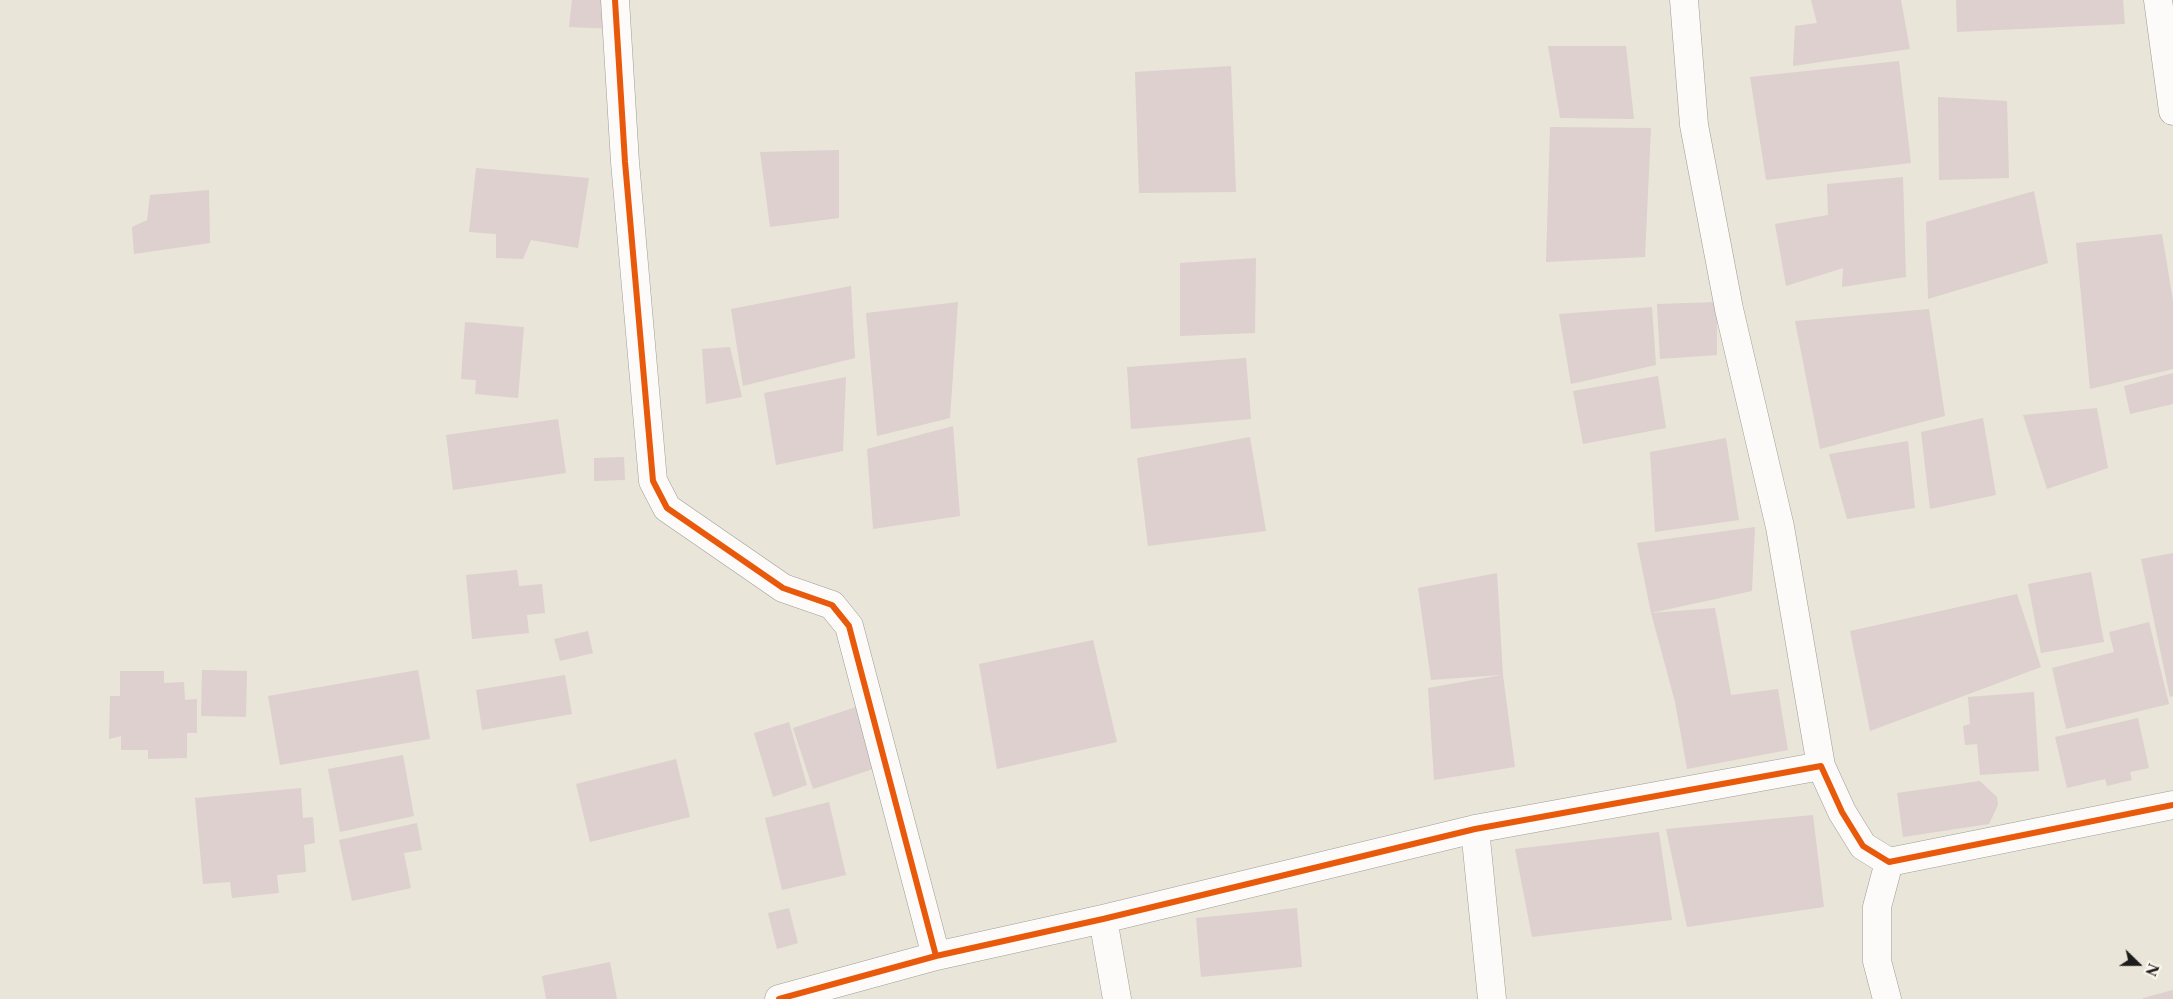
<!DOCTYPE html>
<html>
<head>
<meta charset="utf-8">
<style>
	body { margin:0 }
	#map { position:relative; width:2173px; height:999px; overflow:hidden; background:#e9e5d8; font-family:"Libre Caslon Text",serif }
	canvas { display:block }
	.north { position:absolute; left:2113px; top:939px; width:50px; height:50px; -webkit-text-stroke:4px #fbf7ec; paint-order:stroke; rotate:112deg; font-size:14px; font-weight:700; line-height:20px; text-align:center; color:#1c1c1c }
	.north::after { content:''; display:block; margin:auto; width:18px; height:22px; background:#1c1c1c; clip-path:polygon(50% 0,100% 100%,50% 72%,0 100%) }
</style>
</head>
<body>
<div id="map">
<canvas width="2173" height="999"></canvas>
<div class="north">N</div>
</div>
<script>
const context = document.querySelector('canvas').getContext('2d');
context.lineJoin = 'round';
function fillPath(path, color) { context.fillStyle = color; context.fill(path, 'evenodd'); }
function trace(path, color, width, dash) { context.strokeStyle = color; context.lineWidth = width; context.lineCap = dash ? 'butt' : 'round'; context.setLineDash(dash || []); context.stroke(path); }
fillPath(new Path2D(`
	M572,0H615L617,29L569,27Z
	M1811,0H1901L1910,49L1793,66L1795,26L1817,23Z
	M1956,0H2123L2125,24L1957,32Z
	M1548,46H1626L1634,119L1560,118Z
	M1899,61L1911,163L1766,180L1750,77Z
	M1231,66L1236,192L1139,193L1135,72Z
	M1938,97L2007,101L2009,178L1939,180Z
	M1550,127L1651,128L1645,257L1546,262Z
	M839,150V218L770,227L760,152Z
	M476,168L589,178L578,248L531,240L523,259L496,258V234L469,232Z
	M1903,177L1906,277L1842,287L1843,268L1786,286L1775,224L1828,215L1827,184Z
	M209,190L210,243L134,254L132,227L147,220L150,195Z
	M2034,191L2048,263L1928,299L1926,222Z
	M2162,234L2173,301V369L2090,389L2076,243Z
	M1256,258L1255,333L1180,336V263Z
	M851,286L855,358L743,386L731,309Z
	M958,302L950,418L877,436L866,313Z
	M1717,302V355L1660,359L1657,304Z
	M1652,307L1656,365L1571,384L1559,314Z
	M1929,309L1945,416L1820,449L1795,321Z
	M465,322L524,327L518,398L475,394L476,380L461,379Z
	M730,347L742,397L706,404L702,349Z
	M1246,358L1251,419L1131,429L1127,367Z
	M2173,373V404L2130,414L2124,386Z
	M1658,376L1666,428L1583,444L1573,391Z
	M846,377L843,451L776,465L764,393Z
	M2097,408L2108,468L2047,489L2023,415Z
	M1983,418L1996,495L1930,509L1921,432Z
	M558,419L566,473L453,490L446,435Z
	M953,426L960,516L873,529L867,449Z
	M1250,437L1266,531L1148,546L1137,458Z
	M1726,438L1739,520L1655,532L1650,452Z
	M1908,441L1915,508L1847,519L1829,454Z
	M624,457L625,480L594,481V458Z
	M1755,527L1752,591L1651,613L1637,543Z
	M2173,553V696L2170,697L2141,559Z
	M517,570L519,586L542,584L545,613L527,615L529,633L472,639L466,575Z
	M2091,572L2104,642L2041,653L2028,584Z
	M1497,573L1503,675L1515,767L1434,780L1428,688L1501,675L1431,680L1418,588Z
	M2017,594L2041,667L1870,731L1850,631Z
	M1715,608L1731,695L1778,689L1788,750L1687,769L1675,702L1651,613Z
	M2149,622L2169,704L2066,729L2052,668L2114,652L2109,632Z
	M588,631L593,653L560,661L554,639Z
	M1093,640L1117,742L997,769L979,664Z
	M202,670L247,671L246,717L201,716Z
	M418,670L430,739L280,765L268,696Z
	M120,671H164V683L184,682L185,700L197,699V733H187V758L148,759V750H121V736L109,739L110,696H120Z
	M565,675L572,714L482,730L476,690Z
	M2034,692L2039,771L1980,775L1977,744L1965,745L1963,726L1970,724L1968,697Z
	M856,707L876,768L813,789L793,728Z
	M2138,718L2149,768L2130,772L2132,780L2107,786L2105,779L2067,788L2055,737Z
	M789,722L807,785L773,797L754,733Z
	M403,755L414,816L340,832L328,769Z
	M676,759L690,817L590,842L576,784Z
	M1980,781L1997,797L1998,805L1989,824L1903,837L1897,793Z
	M301,788L303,818L313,817L315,843L304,845L306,872L277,875L279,893L232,898L230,882L203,884L195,798Z
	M829,802L846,875L782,890L765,818Z
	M1813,815L1824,907L1687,927L1666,829Z
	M417,823L422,850L404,853L411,888L352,901L339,840Z
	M1659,832L1672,920L1532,937L1515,849Z
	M789,908L798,943L777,949L768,913Z
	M1297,908L1302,967L1201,977L1196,918Z
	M610,962L617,999H546L542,976Z
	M2173,990V999H2143V998Z`), '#ddd0cf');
const minor = new Path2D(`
	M615,0L625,162L653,481L667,508L783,588L832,605L849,626L936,956
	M1684,0L1694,125L1729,309L1780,527L1821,766
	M2158,0L2173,111
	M1475,829L1492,999
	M1103,919L1117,999
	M779,999L936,956L1103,919L1475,829L1821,766L1842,812L1863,846L1889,862L2173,805
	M1887,999L1877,961V907L1889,862`);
trace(minor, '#9f9d95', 29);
trace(minor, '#fcfbf9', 28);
trace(new Path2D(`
	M615,0L625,162L653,481L667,508L783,588L832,605L849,626L936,956
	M779,999L936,956L1103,919L1475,829L1821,766L1842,812L1863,846L1889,862L2173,805`), '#e8590c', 6);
</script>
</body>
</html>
